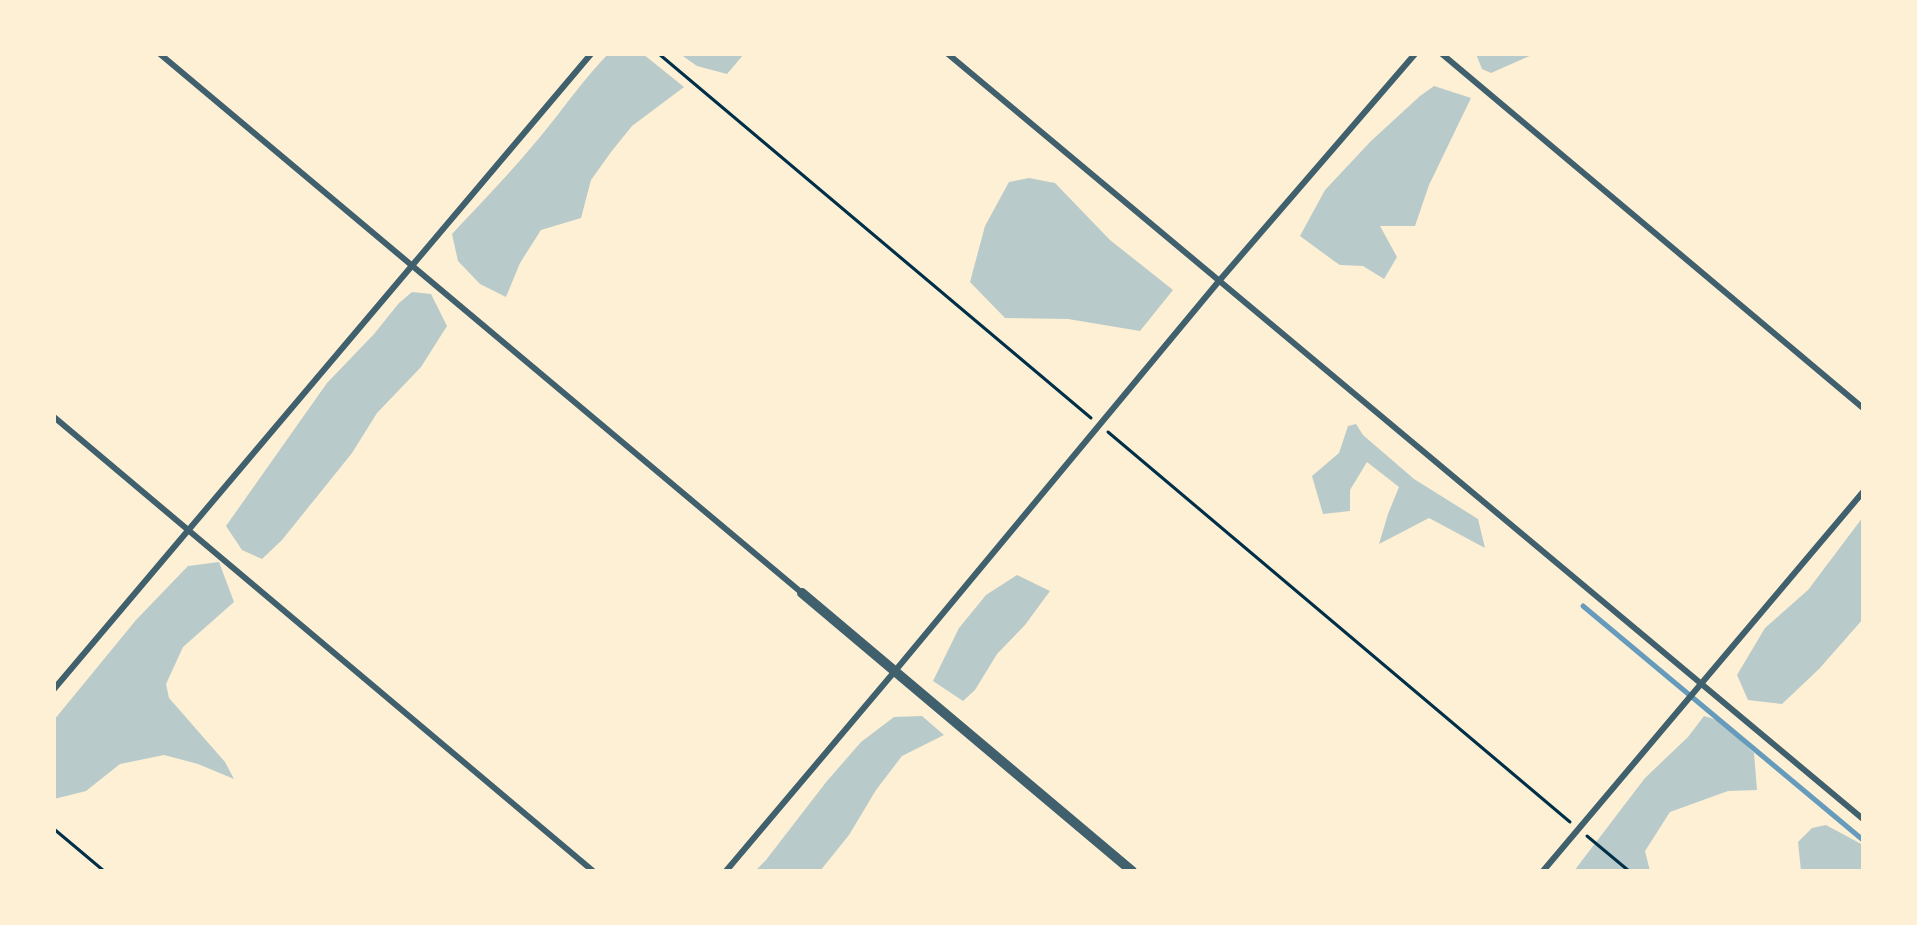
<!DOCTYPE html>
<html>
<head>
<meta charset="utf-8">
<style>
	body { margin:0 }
	#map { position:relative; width:1917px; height:925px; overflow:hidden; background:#fdf0d5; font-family:"Fira Sans Condensed",sans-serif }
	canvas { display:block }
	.frame { position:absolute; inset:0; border:56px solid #fdf0d5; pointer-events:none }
</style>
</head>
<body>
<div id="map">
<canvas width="1917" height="925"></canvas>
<div class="frame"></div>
</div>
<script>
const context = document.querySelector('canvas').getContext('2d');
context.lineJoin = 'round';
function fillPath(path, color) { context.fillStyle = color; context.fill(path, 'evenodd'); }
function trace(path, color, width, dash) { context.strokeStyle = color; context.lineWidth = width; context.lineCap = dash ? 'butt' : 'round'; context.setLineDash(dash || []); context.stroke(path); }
fillPath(new Path2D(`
	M608,54H643L684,87L632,126L611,152L591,180L581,218L541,230L520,263L506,297L480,284L458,261L452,234C482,202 512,171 540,137C563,109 583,80 608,54Z
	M680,54H744L727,74L697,66Z
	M1476,54H1534L1491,73L1482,69Z
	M1434,86L1471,98L1429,185L1415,226H1380L1397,257L1384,279L1363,266L1340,265L1334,261L1300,236L1325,190L1371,141L1420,96Z
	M1029,178L1055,183L1110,240L1173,290L1140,331L1068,319L1005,318L970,282L985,226L1009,182Z
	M412,292L431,294L447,326L421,367L377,413L352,453L282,540L262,559L242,550L226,526L327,383L374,334L399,303Z
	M1356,424L1363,435L1414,479L1478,519L1485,548L1429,518L1379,544L1388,514L1399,487L1367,462L1350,490V511L1323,514L1312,476L1339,453L1348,426Z
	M1863,517V619L1819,669L1782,704L1748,700L1737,675L1765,628L1808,590Z
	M219,562L234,602L183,647L166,684L169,698L225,762L234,779L198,764L164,755L120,764L86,791L54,799V720L136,620L188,566Z
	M1017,575L1050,591L1025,625L997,654L975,690L963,701L933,681L959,628L986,595Z
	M922,716L944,735L902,756L876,790L849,835L820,871H755L766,860L827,781L861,742L894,717Z
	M1704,716L1720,721L1754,753L1757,790L1728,791L1670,812L1645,851L1650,871H1574L1645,778L1688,737Z
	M1826,825L1863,845V871H1801L1798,842L1812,828Z`), '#b9caca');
trace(new Path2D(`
	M1583,606L1863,840`), '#669bbc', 5);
trace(new Path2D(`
	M659,54L1091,418
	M1108,432L1570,822
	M54,829L104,871
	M1587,836L1629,871`), '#003049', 3);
trace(new Path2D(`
	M160,54L802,593
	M948,54L1863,819
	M1442,54L1863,408
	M54,417L593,871
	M54,689L591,54
	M726,871L895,671L1219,281L1415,54
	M1543,871L1863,492`), '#3f606c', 6);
trace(new Path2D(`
	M802,593L1132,871`), '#3f606c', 10);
</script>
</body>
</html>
